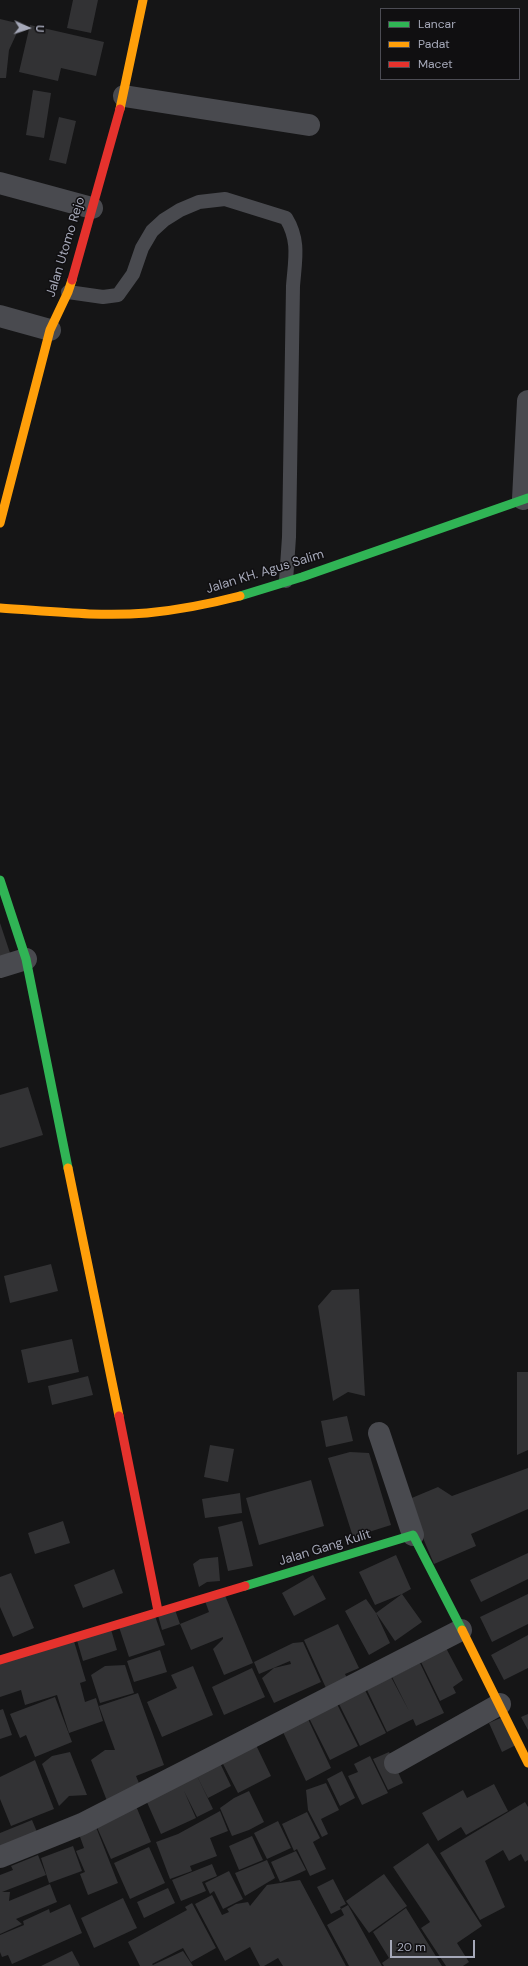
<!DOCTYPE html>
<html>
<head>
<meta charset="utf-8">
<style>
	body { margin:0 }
	#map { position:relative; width:528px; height:1966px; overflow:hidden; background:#151516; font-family:"DM Sans",sans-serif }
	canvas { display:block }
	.legend { position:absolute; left:380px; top:8px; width:140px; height:72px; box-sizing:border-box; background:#100f11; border:1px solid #4c4c54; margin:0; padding:5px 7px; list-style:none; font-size:12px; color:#a5a8b8 }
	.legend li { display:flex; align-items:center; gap:8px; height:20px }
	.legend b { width:20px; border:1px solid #4c4c54 }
	.north { position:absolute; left:8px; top:8px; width:40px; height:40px; -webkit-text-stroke:3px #100f11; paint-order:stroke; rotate:93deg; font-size:11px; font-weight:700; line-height:16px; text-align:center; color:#a5a8b8 }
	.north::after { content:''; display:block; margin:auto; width:14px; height:18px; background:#a5a8b8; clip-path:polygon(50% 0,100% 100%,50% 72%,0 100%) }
	.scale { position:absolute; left:390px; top:1940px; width:85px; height:18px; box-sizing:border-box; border:2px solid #a5a8b8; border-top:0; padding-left:5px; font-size:12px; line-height:14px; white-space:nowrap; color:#a5a8b8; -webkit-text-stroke:3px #100f11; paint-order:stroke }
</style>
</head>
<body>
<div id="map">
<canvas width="528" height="1966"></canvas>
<ul class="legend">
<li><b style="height:5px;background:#30b455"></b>Lancar</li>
<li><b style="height:5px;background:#ff9f0a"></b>Padat</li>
<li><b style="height:5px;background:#e5322d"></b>Macet</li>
</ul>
<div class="north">U</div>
<div class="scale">20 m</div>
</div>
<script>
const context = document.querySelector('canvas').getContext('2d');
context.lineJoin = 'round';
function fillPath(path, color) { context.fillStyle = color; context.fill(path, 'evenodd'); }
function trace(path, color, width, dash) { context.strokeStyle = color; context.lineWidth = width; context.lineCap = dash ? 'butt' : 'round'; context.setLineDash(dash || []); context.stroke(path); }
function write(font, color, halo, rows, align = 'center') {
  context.font = font + ' "DM Sans",sans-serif'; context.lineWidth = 3; context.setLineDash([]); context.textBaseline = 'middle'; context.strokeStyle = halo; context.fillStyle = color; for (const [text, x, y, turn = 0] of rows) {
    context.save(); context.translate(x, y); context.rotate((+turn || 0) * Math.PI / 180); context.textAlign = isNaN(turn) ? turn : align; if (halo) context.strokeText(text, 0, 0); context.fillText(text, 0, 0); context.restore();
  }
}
fillPath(new Path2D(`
	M73,0H98L91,33L67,28Z
	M0,19L21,24L9,50L6,78H0Z
	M30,25L104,42L96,76L61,68L58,81L19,72Z
	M33,90L51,93L44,138L26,135Z
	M59,117L76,121L66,164L49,160Z
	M0,923L11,956L0,960Z
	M28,1087L43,1135L0,1148V1095Z
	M51,1264L58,1291L10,1303L4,1276Z
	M359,1289L365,1396L348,1392L333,1401L318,1306L332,1290Z
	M72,1339L79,1372L28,1383L21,1350Z
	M517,1372H528V1450L517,1455Z
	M88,1376L93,1395L52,1405L48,1386Z
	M347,1416L353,1441L326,1447L321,1421Z
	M210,1445L234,1449L228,1482L204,1477Z
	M350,1452L369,1453L391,1525L353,1537L328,1458Z
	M528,1468V1509L471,1534L476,1546L434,1564L407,1500L438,1487L452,1496Z
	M311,1480L324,1526L259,1545L246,1498Z
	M240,1493L242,1513L205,1518L202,1499Z
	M63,1521L70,1543L35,1554L28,1533Z
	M242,1521L253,1566L228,1571L218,1527Z
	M528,1553V1579L481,1602L470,1580Z
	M396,1555L411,1589L402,1594L422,1622L395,1641L376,1613L390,1643L369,1655L345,1611L366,1599L376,1613L402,1594L375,1605L359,1572Z
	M218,1557L220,1581L207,1582L199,1587L193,1564L200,1559Z
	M114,1569L123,1593L83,1608L74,1585Z
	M11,1573L34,1628L13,1637L0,1607V1577Z
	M313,1575L326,1599L294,1616L282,1593Z
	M224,1593L253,1663L224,1675L213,1649L223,1639V1637L191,1650L180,1624L162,1630L157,1612L174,1607L180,1624L209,1612L205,1601Z
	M528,1594V1624L492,1642L480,1617Z
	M154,1613L165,1645L129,1657L118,1624Z
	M338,1624L359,1668L345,1674L347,1678L326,1688L304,1640Z
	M110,1626L117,1650L83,1661L76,1637Z
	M528,1635V1668L504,1680L491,1655Z
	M73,1638L86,1681L80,1683L85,1702L96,1698L103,1721L69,1733L57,1695L25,1705L21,1690L0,1697V1661Z
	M303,1642L321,1682L274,1703L262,1678L274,1668L291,1664L290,1661L259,1674L254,1662L293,1643Z
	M446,1648L463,1680L453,1687L456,1693L440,1701L421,1662Z
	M160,1650L167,1672L134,1682L127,1661Z
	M420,1663L444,1713L416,1726L413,1719L387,1732L367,1690L391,1677L409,1711L392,1677Z
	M125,1665L134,1693L100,1703L91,1675L105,1666Z
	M193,1666L213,1715L162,1737L147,1702L177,1688L171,1675Z
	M252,1668L265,1697L224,1715L212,1687Z
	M365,1690L386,1733L360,1746L339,1704Z
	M138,1693L164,1765L136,1776L141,1788L107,1801L91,1760L105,1750H115L99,1706Z
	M55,1697L72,1742L35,1757L26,1735L20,1738L10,1714Z
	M337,1704L358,1746L330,1760L309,1718Z
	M3,1709L12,1735L0,1739V1710Z
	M528,1714V1730L521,1717Z
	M505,1716L518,1744L502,1752L489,1723Z
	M308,1719L331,1768L306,1781L283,1732Z
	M256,1745L271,1776L238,1793L222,1762Z
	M70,1752L87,1795L69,1796L59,1806L42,1764L52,1756Z
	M389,1752L403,1783L388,1790L373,1759Z
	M370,1756L388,1793L362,1805L348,1776L358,1772L354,1764Z
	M35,1760L54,1809L11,1826L0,1799V1777Z
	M220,1763L231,1786L208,1798L196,1774Z
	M342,1771L355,1798L340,1806L327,1779Z
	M196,1774L213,1809L197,1817L184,1791L196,1818L161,1834L146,1800Z
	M326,1783L339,1810L321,1819L328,1834L322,1837L308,1810L306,1790Z
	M494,1784L508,1811L466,1835L461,1827L438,1841L422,1813L463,1790L467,1798Z
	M249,1791L264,1822L249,1830L232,1836L220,1808L234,1798Z
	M525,1802L528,1807V1860L525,1862L521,1854L509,1861L503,1850L485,1861L505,1907L480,1920L440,1853Z
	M136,1806L151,1842L111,1859L96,1825Z
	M220,1811L228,1831L210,1838L217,1856L190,1866L192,1871L170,1879L156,1842L178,1834Z
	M307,1812L320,1838L313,1842L326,1869L310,1876L297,1849L294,1851L282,1824Z
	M32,1820L40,1839L0,1850V1833Z
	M278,1821L291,1848L267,1859L254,1833Z
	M96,1827L118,1883L88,1895L80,1874L85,1872L76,1851L84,1848L79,1834Z
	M252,1836L263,1860L239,1870L229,1846Z
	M428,1843L482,1926L457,1943L469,1962L463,1966H446L421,1928L430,1922L393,1867Z
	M73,1846L82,1871L49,1883L41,1858Z
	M149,1847L165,1883L130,1899L114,1863Z
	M296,1851L306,1870L280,1882L271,1862Z
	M38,1855L46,1875L2,1892H10L9,1901L50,1884L57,1902L16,1919L22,1924L0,1934V1875L13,1870L11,1866Z
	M267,1860L275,1878L245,1896L235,1873Z
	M212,1864L217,1876L202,1882L206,1891L181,1901L172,1880Z
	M229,1871L243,1899L223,1909L214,1891L210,1894L205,1883Z
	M384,1874L407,1906L369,1933L346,1901Z
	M333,1879L346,1904L340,1907L341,1909L331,1914L317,1887Z
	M300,1880L346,1966H283L278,1958L264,1966H260L250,1947L225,1961L195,1904L212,1895L222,1915L229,1912L227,1909L236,1904L248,1902L250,1906L267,1885Z
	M168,1888L175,1903L144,1918L137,1902Z
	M123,1898L137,1928L94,1948L81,1918Z
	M192,1903L216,1948L191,1962L183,1948L152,1964L153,1965L183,1951L193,1966H140L128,1942L187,1910L185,1907Z
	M70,1904L82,1933L12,1964L8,1955L2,1957L0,1952V1935L24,1925L23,1921L49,1909L50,1913Z
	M348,1905L382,1966H349L327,1925L344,1915L341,1909Z
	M406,1908L442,1966H384L382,1963L389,1958L373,1932Z
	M72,1951L80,1966H41Z`), '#323234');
trace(new Path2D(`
	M68,292L103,297L118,295L133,274L142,248L152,231L164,220L180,210L199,202L225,199L286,218C300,241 295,260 293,286L289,537L286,581`), '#494a4f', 14);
trace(new Path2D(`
	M124,96L309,125
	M0,183L92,208
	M0,316L50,330
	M523,499L528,401
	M0,967L26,959
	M379,1433L413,1535
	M395,1763L500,1704
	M0,1857L82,1824L461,1630`), '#494a4f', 22);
trace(new Path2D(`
	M240,596L302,577L528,498
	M0,880L26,959L68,1168
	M245,1586L413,1535L462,1630`), '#30b455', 9);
trace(new Path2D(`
	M120,109L143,0
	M0,523L50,330L68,292L72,280
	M0,608C48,611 98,617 147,613C179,610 209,604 240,596
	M68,1168L119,1416
	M462,1630L528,1763`), '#ff9f0a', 9);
trace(new Path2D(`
	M72,280L120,109
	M119,1416L158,1611
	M0,1660L245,1586`), '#e5322d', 9);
write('13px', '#a5a8b8', '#100f11', [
	["Jalan Utomo Rejo",66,247,-73],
	["Jalan KH. Agus Salim",265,572,-17],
	["Jalan Gang Kulit",325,1548,-17]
]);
</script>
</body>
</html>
